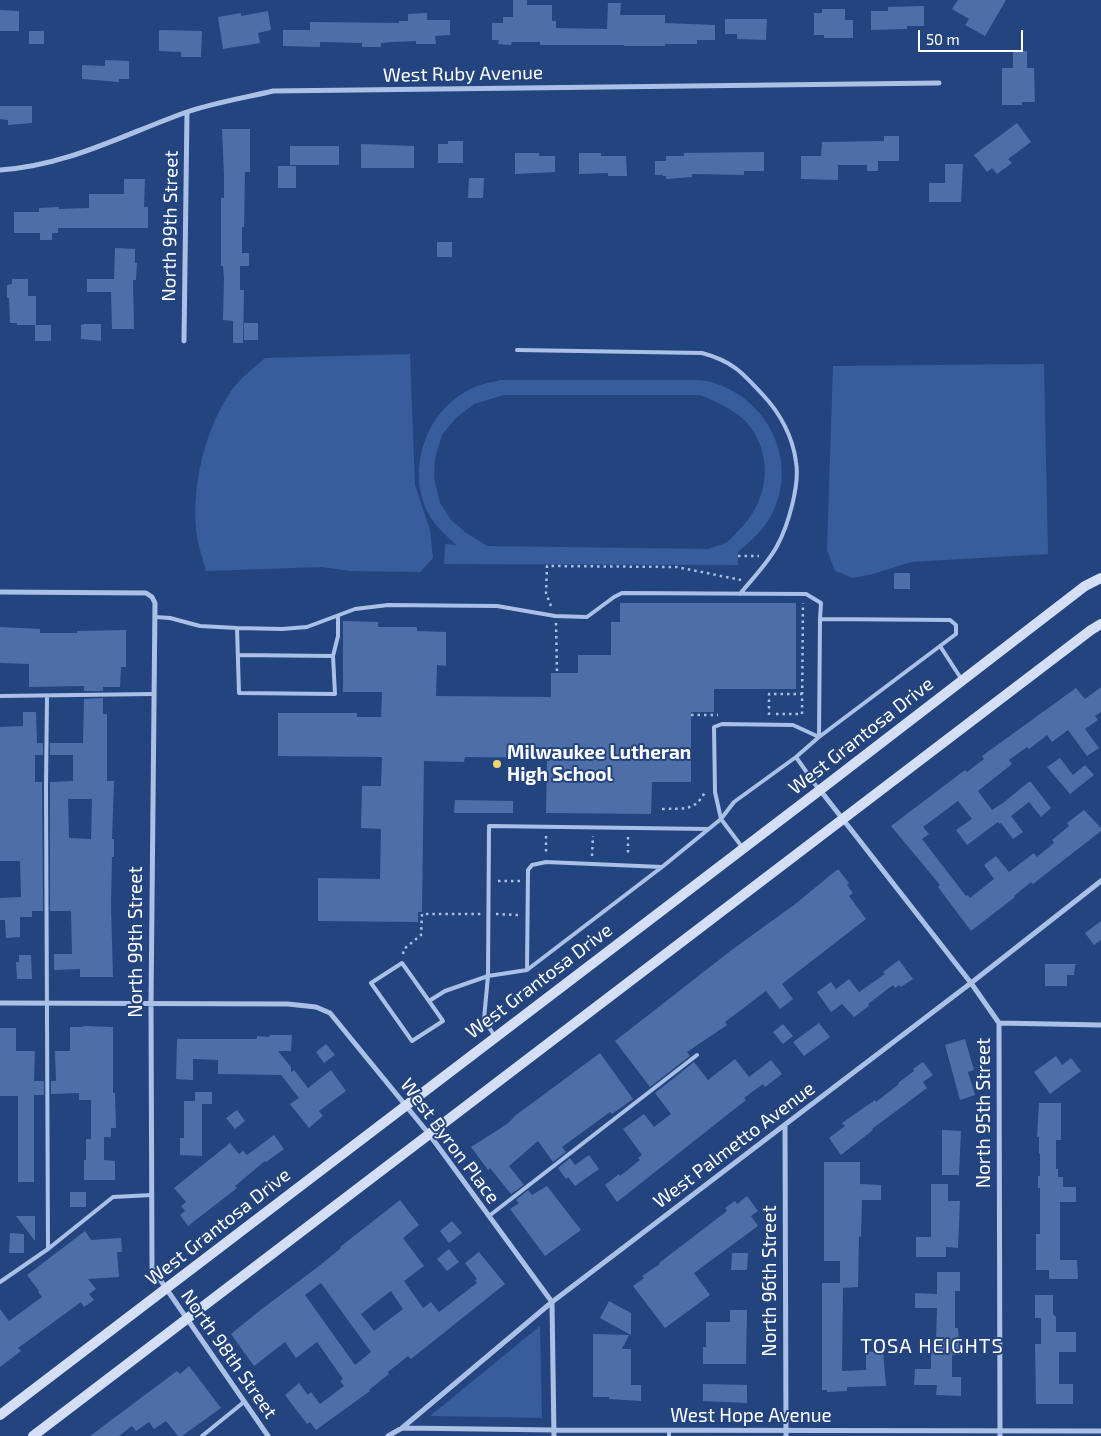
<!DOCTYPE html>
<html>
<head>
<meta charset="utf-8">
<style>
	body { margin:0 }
	#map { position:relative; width:1101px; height:1436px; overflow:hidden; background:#24447f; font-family:"Exo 2",sans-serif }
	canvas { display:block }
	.scale { position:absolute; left:918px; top:30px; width:105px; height:22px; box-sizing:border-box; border:2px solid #fff; border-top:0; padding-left:6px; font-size:15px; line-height:18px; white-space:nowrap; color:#fff; -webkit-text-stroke:4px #24447f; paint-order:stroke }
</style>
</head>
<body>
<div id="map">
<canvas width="1101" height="1436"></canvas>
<div class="scale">50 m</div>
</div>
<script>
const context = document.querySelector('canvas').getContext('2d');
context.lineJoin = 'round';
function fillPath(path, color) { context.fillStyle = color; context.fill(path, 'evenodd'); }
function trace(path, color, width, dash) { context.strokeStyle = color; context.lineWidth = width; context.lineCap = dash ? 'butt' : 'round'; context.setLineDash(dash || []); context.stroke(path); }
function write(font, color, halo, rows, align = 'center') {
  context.font = font + ' "Exo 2",sans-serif'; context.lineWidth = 4; context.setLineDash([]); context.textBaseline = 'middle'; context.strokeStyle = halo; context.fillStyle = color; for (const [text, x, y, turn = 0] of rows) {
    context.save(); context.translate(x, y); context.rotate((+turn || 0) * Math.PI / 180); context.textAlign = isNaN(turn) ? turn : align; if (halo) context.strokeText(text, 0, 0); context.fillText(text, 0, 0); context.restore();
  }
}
fillPath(new Path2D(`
	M410,354L415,485L430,530L433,558L420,572L350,571L322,567L206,571C203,560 199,548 197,537C190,489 205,426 234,387C243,376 255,367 265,358Z
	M1044,364L1048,554L911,562L873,574L853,578L835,571L827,550L833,366Z
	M500,380H689C696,380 704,380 711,382C768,398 800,462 771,516C763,530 751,541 738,552V565L444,564L445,544L456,545C447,536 434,525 428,513C406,469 426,410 471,389C479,384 491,383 500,380ZM504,395H699C714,400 739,412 748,424C775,457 768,503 738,531C735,534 731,539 727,542C722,545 715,546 709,549L487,546L465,532L451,520L440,503L434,477L435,458L442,435L456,418L474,404Z
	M540,1326L542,1418L430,1416Z`), '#385d9c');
fillPath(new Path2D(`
	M513,0H527V5H552V21H556V28L607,29L608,3H621L620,15H665V23L715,25V40H697V44H665V46H624V45H540V42H512L511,45L498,44L499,40H492V23H503V17H513Z
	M958,0H1006L985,36L965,25L969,19L952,9Z
	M924,6V26H907V29L871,30V11H888V7Z
	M822,9H845V20H853V38H824V35H814V13H822Z
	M0,10L19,11V31H0Z
	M268,11L271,30L258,33L260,43L223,49L218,17L241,13V16Z
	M427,13V20H450V35L435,36L436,44H416V41L394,42L381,43V47H362V43L320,42V47L283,46V30H310V22L399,23V21H408V14Z
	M725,19H767L766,40L737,39V34H725Z
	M159,30L202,31L201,57H181V52L159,51Z
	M29,31H44V44H29Z
	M1013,51H1027V68H1034L1035,102H1022V105H1002V68H1013Z
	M105,60L129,61V79H119V82L82,79V65L105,66Z
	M0,106H32V123L8,125V120L0,119Z
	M1017,123L1031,142L1008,159L1012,163L997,174L992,168L987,172L974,155Z
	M222,129H250V172H245L244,227H242V253H249V266H240V290H244L243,343H233V321L223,320L224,279L223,266H221V198H224V174Z
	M884,136H899V161H878V171H867V165H838V180L801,179V156H821L822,142L884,141Z
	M448,141H463V163H438V144H448Z
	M361,144L414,146V168H361Z
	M290,146H339V165H290Z
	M764,152V171H744V175L692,174V177L666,179V176H663V175H655V161H666V156H684V153Z
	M515,153H539V156H555V172L515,174Z
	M579,153H601V156H626L627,176H608V173L579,174Z
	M945,164H963L961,202H929V183H945Z
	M278,166H296V188H278Z
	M469,178H484L483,198H468Z
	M124,179H145L144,207H148V228H58V233H52V240H40V233H14V212H39V208L59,207V209L89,208V194H124Z
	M437,242H452V257H437Z
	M115,248L135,249V263H137L136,280H133L134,329H112L111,292H87V279H114Z
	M12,279H28V296H36V325H17V323H10L9,298H7V285L12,284Z
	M244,323H258V340H244Z
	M84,324H101V341L81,339V325Z
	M35,325H51V341H35Z
	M894,573H910V589H894Z
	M620,603H796V689H714V712H691V782H652L651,814L546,813L547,758L465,757L464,762L424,761L422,912H418V922L318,921V878L380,879L381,829L361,828L362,786H381L382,757L278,756V713H357V717H381L382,692H343V621L378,622V627H417V631L446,632V666L437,665L436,696L551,697V673H578V655H611V622H620Z
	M0,627L40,629V633H77V631L126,630V667H121L120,687H103V691H84V686L29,687V664L0,663Z
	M1101,687V712L1095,716L1098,720L1085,729L1099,748L1087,756L1068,730L1052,742L1047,735L1029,749L1027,747L1009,760L1012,764L978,791L992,810L1003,803L1030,781L1051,808L1041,817L1029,802L1011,816L1023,832L1013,839L1001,823L999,824L998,822L967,845L956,830L972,819L958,801L923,827L929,834L922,839L966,896L968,895L970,898L994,879L984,865L996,856L1009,872L1034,853L1037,857L1054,843L1052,840L1069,826L1067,823L1084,810L1101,828V831L1033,884L1031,882L1014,896L1015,897L971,931L938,887L940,885L891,826L965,770L967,772L984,759L982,756L1076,688L1085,699Z
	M103,698V714H107V781H114L112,839H114V857H112L111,906L113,977H80V969L54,970V954H72L71,911H50V782L73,781V755H50V743H83L84,699ZM68,799H92L91,839L69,838Z
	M23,712H36L37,743H43V755H35V782H42L43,911H32V917H20V937L6,938L5,920H0V898L21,897L20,861H0V727L23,726Z
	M1060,758L1073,775L1085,765L1094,775L1070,794L1047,767Z
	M455,800L513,801V813H454Z
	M838,869L849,883L847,885L853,893L849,896L866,919L782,984L793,999L780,1009L766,991L725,1022L727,1025L687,1052L690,1056L650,1087L615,1041L733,949L794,905Z
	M1101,921V940L1094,945L1085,933Z
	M19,955H31L32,979H17L16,962H19Z
	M899,960L913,979L901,987L899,985L895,988L893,985L868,1004L869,1006L854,1017L842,1004L831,1012L817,992L831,982L836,989L849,979L859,992L885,974L883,972Z
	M1045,964H1077L1075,965L1074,975H1067V986H1045Z
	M819,1023L830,1037L804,1056L793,1042Z
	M783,1024L793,1036L783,1044L773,1032Z
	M83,1026L113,1027V1093H115L116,1128H111V1137H104V1160L115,1161V1180H84V1160H86V1139H91V1100H79V1093L51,1094V1081H56L55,1051H70V1027H83Z
	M0,1028H16V1051H35L34,1081H44V1095H34V1182H18V1096H0Z
	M270,1035H292L291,1051H278L291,1067V1072L294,1070L308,1088L331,1070L346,1091L319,1111L323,1116L309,1128L290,1104L299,1098L281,1075L218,1074V1060L193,1059V1080L176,1079L177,1039H257V1036L269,1037Z
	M965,1039L974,1070L968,1072L975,1095L960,1100L945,1045Z
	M326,1044L335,1055L324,1063L316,1052Z
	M600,1053L633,1099L612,1114L610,1112L562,1147L566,1152L553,1162L538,1141L509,1166L524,1185L511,1194L490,1168L488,1170L471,1147L507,1124L516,1115Z
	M1056,1056L1062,1065L1071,1058L1081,1071L1050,1094L1034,1072Z
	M735,1059L749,1077L771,1060L782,1074L765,1087L763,1084L744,1098L746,1100L617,1202L605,1185L619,1174L620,1176L640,1160L638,1158L642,1155L623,1129L644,1114L654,1127L671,1114L655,1093L694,1062L708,1080Z
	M923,1062L933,1075L923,1082L927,1088L872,1129L873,1130L841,1155L829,1138L845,1126L842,1123L875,1100L876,1102L899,1084L898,1083L914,1071L913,1069Z
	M195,1092H212V1104H202V1156L180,1155V1138H184V1101H195Z
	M1039,1103H1061V1140H1056V1169H1058V1177H1063V1187H1076V1202H1060V1260H1077L1078,1279H1049V1270H1036V1234H1040V1188H1038V1176H1040V1154H1039V1137H1037Z
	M237,1110L245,1121L235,1129L226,1118Z
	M942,1130L961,1131L959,1175H942Z
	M274,1135L284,1149L266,1162L265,1161L235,1186L237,1188L188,1226L180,1215L185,1211L181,1206L186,1202L174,1188L230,1143L239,1154L243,1151L247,1155Z
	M589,1155L599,1169L575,1186L568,1177L566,1179L558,1168L570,1158L575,1165Z
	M824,1162H860V1184L881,1185V1200H862L861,1237L859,1236L858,1287L843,1288L842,1371L866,1370V1352L883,1351L886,1386L847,1387V1391L827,1392V1390H822V1283H840V1261H824Z
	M931,1184H948V1201H960L958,1248L946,1247V1257H916V1237H931Z
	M547,1186L581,1230L545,1256L510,1209L519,1203L516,1200L528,1190L532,1195Z
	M70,1192H86V1207H70Z
	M747,1196L758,1211L751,1216L758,1226L694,1273L710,1295L665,1328L633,1286L644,1278L642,1276L660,1264L659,1263L727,1211L725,1208L735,1201L737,1204Z
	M400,1200L419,1225L403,1238L424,1266L404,1281L423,1308L431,1302L439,1312L477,1283L475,1280L477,1279L465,1263L479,1252L505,1284L411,1359L408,1356L388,1372L389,1374L369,1390L370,1391L316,1430L310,1422L307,1424L285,1395L299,1383L308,1395L311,1392L320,1404L344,1386L340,1381L343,1379L317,1342L296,1358L285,1342L254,1366L231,1334L258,1312L319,1266L341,1248L340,1247ZM321,1283L371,1352L355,1365L305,1295ZM391,1291L403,1309L374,1331L361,1314Z
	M16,1216H35V1241Z
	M452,1221L462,1233L449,1243L440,1231Z
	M85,1231L91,1240L121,1238L122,1252H117L119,1277L88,1279L96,1289L89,1294L94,1300L84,1307L81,1302L36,1335L18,1348L21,1351L0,1367V1309L9,1321L42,1297L38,1292L39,1291L27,1275Z
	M10,1233L24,1234V1253H9Z
	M449,1249L459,1262L447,1271L437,1259Z
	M732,1253H748L747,1270H731Z
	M937,1272H960V1291H955V1328H958L960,1355H952V1377H961V1396L936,1395L937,1385H914L915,1369H931V1341H936L937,1308H915V1293L937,1294Z
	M1035,1295H1053V1314L1056,1317V1332H1076V1352H1059V1384H1073V1404H1036L1035,1344H1041V1318H1035Z
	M609,1301L631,1313V1335L600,1318Z
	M730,1310H747L746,1364H703V1347H706V1322H730Z
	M593,1334L629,1335L622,1349H631V1385H641V1401L609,1399V1397H593Z
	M189,1366L221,1408L182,1436H178L166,1421L154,1429L149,1422L136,1431L132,1426L119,1436H90L177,1371L180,1374Z
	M703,1384L747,1385V1403L703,1401Z`), '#4d6ea7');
trace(new Path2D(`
	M738,556H759
	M551,606L546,593L547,566L677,567L741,580
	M556,623L557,673
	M776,714H802L803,603
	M691,715H718
	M769,715V694H802
	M662,809C682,808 695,812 705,792
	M546,836V853
	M628,837V856
	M592,856L593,836
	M498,881H520
	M496,914L518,915
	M403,954L404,949L421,935L422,914H481`), '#aac0e6', 2.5, [2.5, 4]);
trace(new Path2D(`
	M517,350L702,353C732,361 742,372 763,395C780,413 793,437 796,462C800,485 788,526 777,546C768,563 752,579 740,594
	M155,617L170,618L200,626L237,628L239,693L335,694L333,656L238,655
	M237,628L282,629L307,627L355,609L388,605L497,606L555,616L587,617L614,597L622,593L806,594L821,603L820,619
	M940,646L962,680
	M333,656L338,636V616
	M0,696L154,694
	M47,696L46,786L48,1249
	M796,757L819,790
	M742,847L721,819L715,792L714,727L722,724L793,725L819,737
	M527,970L528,870L532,865L546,862L662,867
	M429,1001L402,963L371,983L412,1041L443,1021L429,1001L445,991L488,976L527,970L662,867L721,819L734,802L796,757L819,737L956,634V625L950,620L820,619L819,737
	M495,1037L484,1019L488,976L489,826L708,829
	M489,1216L697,1055
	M0,1282L48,1249L113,1197L152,1195
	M202,1436L244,1402
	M669,1436V1431`), '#aac0e6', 4);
trace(new Path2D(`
	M0,170C66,166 123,135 184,113C212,103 244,98 273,91L939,83
	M184,341L187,112
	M0,592L146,593L152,597L155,603L151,1004L152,1268L268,1436
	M820,790L971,983L999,1023L1000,1436
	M0,1003L288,1004L316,1007L330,1013L429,1134L552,1302L554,1436
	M999,1023L1101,1025
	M785,1126L786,1436
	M402,1428L554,1430L1101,1431
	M388,1436L402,1428L552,1302L971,983L1101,881`), '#aac0e6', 5);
trace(new Path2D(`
	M0,1415L820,790L1085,586L1101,578
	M33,1436L1091,630L1101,624`), '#d4dff5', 10);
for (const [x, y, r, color] of [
	[497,764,5,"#f0d56e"]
]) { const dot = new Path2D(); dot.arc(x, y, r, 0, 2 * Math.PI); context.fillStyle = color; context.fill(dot); trace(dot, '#24447f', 2); }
write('19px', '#fff', '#24447f', [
	["West Ruby Avenue",463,74,-1],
	["North 99th Street",170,226,-89],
	["West Grantosa Drive",861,736,-38],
	["North 99th Street",136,942,-90],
	["West Grantosa Drive",539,981,-37],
	["North 95th Street",984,1113,-90],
	["West Byron Place",450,1141,53],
	["West Palmetto Avenue",734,1145,-37],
	["West Grantosa Drive",218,1227,-38],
	["North 96th Street",770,1281,-90],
	["North 98th Street",229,1354,55],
	["West Hope Avenue",751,1416]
]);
write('bold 19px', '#fff', '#24447f', [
	["Milwaukee Lutheran",507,753],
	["High School",507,775]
], 'left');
context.letterSpacing = '1px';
write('20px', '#fff', '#24447f', [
	["TOSA HEIGHTS",932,1346]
]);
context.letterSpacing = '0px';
</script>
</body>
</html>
